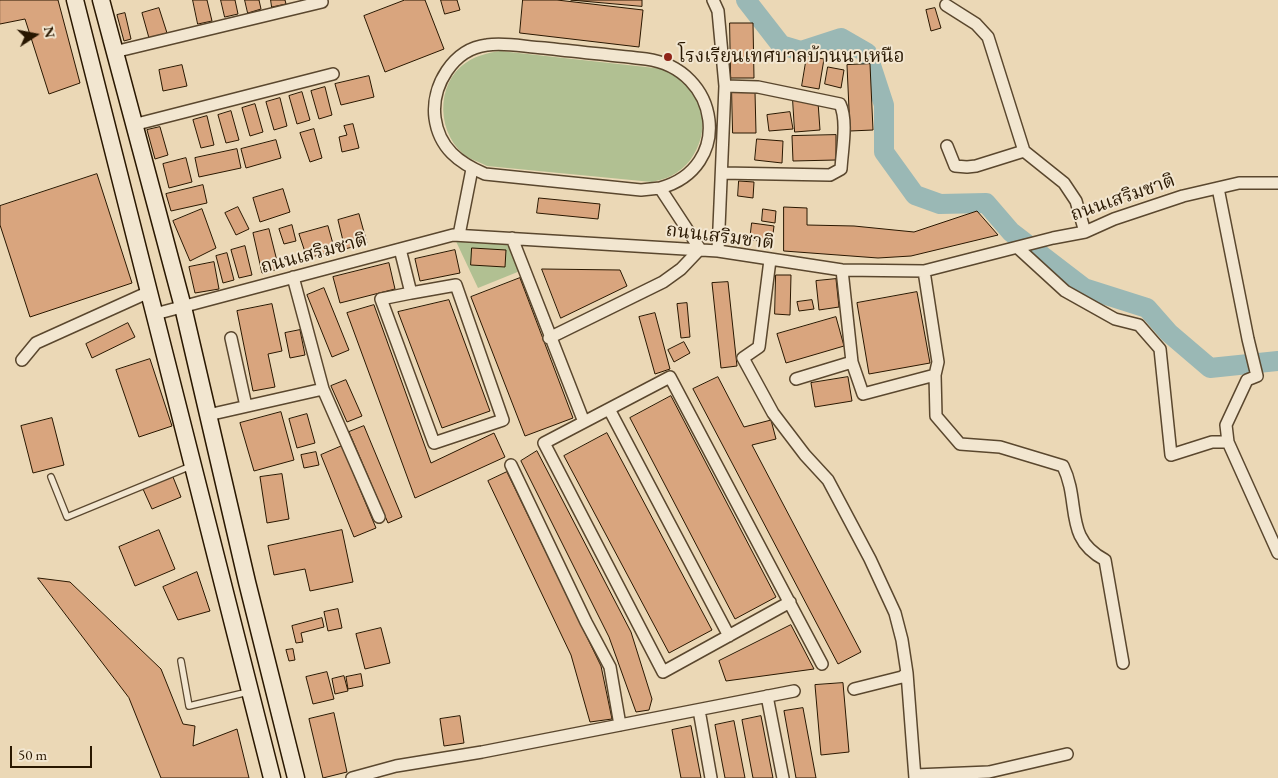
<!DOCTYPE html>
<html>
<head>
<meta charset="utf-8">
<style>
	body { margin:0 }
	#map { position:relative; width:1278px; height:778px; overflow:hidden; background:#ebd8b6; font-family:"EB Garamond",serif }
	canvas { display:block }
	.north { position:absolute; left:10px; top:10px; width:50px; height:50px; -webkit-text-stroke:4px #f2e6d0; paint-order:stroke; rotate:79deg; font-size:14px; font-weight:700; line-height:20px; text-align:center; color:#291700 }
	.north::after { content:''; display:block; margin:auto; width:18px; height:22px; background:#291700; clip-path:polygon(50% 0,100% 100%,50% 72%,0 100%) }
	.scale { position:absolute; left:10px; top:746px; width:82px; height:22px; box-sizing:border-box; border:2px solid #291700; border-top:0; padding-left:6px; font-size:15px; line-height:18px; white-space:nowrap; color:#291700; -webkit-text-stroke:4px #f2e6d0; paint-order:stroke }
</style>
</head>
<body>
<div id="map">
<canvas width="1278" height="778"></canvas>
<div class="north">N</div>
<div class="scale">50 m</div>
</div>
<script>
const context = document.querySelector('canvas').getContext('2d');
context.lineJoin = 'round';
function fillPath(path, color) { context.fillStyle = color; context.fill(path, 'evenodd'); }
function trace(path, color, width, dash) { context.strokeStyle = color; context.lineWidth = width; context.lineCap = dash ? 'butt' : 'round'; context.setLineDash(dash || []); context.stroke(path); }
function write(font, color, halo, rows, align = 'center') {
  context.font = font + ' "EB Garamond","Noto Serif Thai",serif'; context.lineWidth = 4; context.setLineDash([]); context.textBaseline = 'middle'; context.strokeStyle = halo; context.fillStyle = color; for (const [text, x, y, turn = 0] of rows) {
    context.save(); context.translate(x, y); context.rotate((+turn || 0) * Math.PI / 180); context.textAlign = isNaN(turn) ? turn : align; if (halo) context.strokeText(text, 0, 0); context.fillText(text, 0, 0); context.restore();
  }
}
fillPath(new Path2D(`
	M500,51L664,69C674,75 684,80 692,89C713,116 702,161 671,176C665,179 658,180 652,182L487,166C482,163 475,161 469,158C436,137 434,83 467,62C478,55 488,53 500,51Z
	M453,235L512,238L525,269L478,288Z`), '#b1c092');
trace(new Path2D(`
	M746,0L781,45L801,51L841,38L867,53L884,105V152L915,195L940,204L986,203L1011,232L1084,288L1147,308L1169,333L1210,368L1278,361`), '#9ab8b5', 20);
const building = new Path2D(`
	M0,0H58L80,83L49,94L25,19L0,24Z
	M193,0H207L212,21L198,24Z
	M221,0H235L238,14L225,17Z
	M245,0H259L261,9L248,13Z
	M271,0H285L286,4L272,7Z
	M405,0H425L444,49L385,72L364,16Z
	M441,0H457L460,10L445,14Z
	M523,0H557L643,10L639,47L520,33Z
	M571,0H642V6Z
	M159,8L167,33L149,38L142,13Z
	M935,8L941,28L931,31L926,10Z
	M125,13L131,39L124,41L117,15Z
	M730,23H753L754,78H731Z
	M807,56L824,59L819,89L802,86Z
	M870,64L873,130L850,131L847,65Z
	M182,65L187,86L163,91L159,70Z
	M828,67L844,70L841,88L825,84Z
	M369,76L374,97L341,105L335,84Z
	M325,87L332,115L319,119L311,91Z
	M302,92L310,120L297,124L289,96Z
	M732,92H755L756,133H733Z
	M280,98L287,126L274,130L266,102Z
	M793,100L818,102L820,130L795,132Z
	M255,104L263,132L250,136L242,108Z
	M231,111L239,140L226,143L218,115Z
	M790,112L793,129L769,131L767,115Z
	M207,116L214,145L201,148L193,120Z
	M353,124L359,148L342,152L339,137L347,135L344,126Z
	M160,127L168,155L155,159L147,130Z
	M314,129L322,158L310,162L300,133Z
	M836,135V160L793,161L792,136Z
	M757,139L783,141L782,163L755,160Z
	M276,140L281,158L246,168L241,149Z
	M237,149L241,168L199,177L195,158Z
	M186,158L192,182L169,188L163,164Z
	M97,174L132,283L30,317L0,225V206Z
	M739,181L754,182L753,198L738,196Z
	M203,185L207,203L171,211L166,194Z
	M283,189L290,212L260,222L253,198Z
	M539,198L600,204L598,219L537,213Z
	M238,207L249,229L236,235L225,213Z
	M784,207L807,208V225L854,226L914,232L977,211L998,235L911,256L878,258L784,251Z
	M202,209L216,248L190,261L173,221Z
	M763,209L776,211L775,223L762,221Z
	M359,214L367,243L345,249L338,220Z
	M752,223L774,226L772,242L750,240Z
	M292,225L296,241L284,244L279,229Z
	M328,226L335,251L307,258L299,234Z
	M269,229L279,269L262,273L253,233Z
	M245,246L252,275L239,278L231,250Z
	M472,248L506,250L505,267L471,265Z
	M455,250L460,273L420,281L415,259Z
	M227,253L234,280L223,283L216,256Z
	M214,262L219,289L195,293L189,267Z
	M389,263L395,289L340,303L333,277Z
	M542,269L620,270L627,286L561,318Z
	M776,275H791L790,315L775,314Z
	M520,278L573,418L525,436L471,297Z
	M836,279L839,307L819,310L816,281Z
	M728,282L737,366L721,368L712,283Z
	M324,288L349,350L332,357L307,295Z
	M917,292L930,363L869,374L857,303Z
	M449,300L490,411L442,428L398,312Z
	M812,300L814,309L799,311L797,302Z
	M687,303L690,337L681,338L677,304Z
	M272,304L282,351L268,354L275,387L253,391L237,311Z
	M374,305L431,463L494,433L505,457L415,498L347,313Z
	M655,313L670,369L655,374L639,317Z
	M836,317L844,346L786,363L777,334Z
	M128,323L135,337L92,358L86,344Z
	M300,330L305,355L290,358L285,333Z
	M684,342L690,353L674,362L668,350Z
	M150,359L172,426L139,437L116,370Z
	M718,377L744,427L771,420L776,439L752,445L861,652L838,664L693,389Z
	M848,377L852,401L815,407L811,383Z
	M346,380L362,416L347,422L331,386Z
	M671,396L776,597L735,619L630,418Z
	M281,412L294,460L254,471L240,423Z
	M307,414L315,443L297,448L289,419Z
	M52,418L64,465L33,473L21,426Z
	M364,426L402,517L388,523L349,432Z
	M607,433L712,630L669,653L564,456Z
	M342,446L376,528L354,537L321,455Z
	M537,451L631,632L652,699L649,710L636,712L609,637L521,461Z
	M316,452L319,465L304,468L301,455Z
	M507,472L601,666L612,719L590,722L571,655L488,481Z
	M282,474L289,519L267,523L260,477Z
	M173,477L181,497L152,509L143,489Z
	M159,530L175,569L135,586L119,547Z
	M342,530L353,582L310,591L305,569L274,575L268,546Z
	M197,572L210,611L178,620L163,587Z
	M38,578L70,582L161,669L183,724L195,726L193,746L237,729L249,778H161L129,698Z
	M338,609L342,628L328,631L324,612Z
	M322,618L324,627L301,633L303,642L296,643L292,626Z
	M791,625L814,669L726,681L719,661Z
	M381,628L390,663L365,669L356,634Z
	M293,649L295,660L289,661L286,650Z
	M327,672L334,699L313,704L306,677Z
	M361,674L363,686L348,689L346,677Z
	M344,676L348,691L335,694L332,679Z
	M843,683L849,752L821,755L815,685Z
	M803,708L816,778H796L784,711Z
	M334,713L347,772L323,778L309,719Z
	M460,716L464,743L444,746L440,719Z
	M761,716L773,778H753L742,720Z
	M734,721L745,778H725L715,725Z
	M691,726L701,778H681L672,730Z`);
fillPath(building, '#d9a57e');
trace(building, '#291700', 1);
const lane = new Path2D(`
	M51,477L67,517L191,466
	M181,661L189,706L248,692`);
const street = new Path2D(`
	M713,0L718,11L725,86L718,251
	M946,5L976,24L988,37L1024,151
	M114,52L322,2
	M133,125L333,74
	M947,146L955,166L967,167L976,166L1024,151L1064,183L1076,201L1085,232
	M722,173L830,175L841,169C842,150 848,121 840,104L758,87L725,86
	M1218,188L1248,339L1257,376L1247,380L1226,425L1228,442L1278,553
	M459,235L472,169
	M512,238L584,422
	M1018,248L1065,291L1115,319L1139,325L1160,349L1171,455L1212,442H1228
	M400,249L411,293L456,285L503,420L434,443L381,299L411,293
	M770,260L759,347L743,358L773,413L805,455L828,480L870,559L895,613L902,640L907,673L902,677L854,689
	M924,271L938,362L935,375L936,416L960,444L1000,447L1063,466C1081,503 1063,538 1105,560L1123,663
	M293,277L323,389
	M155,314L453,235L718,251L842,270L924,271L1053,238L1085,232L1114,219L1183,196L1239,183H1278
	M231,338L246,406
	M549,338L663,282L681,269L700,249L660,188C734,168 721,69 646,59C612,55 578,52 544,48C525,47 505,42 487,45C453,49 431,86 435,118C439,148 459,163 485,174L641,190L660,188
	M22,360L36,343L149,292
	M852,362L863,394L935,375
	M796,379L852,362L842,270
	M609,409L729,636
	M208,415L323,389L379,517
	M511,465L586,622L610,667L620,725
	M790,602L663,672L544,443L670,377L822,664
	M907,673L915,778
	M767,696L783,778
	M699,710L711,778
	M915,775L989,772L1067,754
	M352,778L396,766L482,752L794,691`);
const secondary = new Path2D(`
	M75,0L272,778
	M101,0L183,307L247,582L296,778`);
trace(lane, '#5a472e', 8);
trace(street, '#5a472e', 14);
trace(secondary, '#291700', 19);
trace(lane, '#f2e6d0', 5.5);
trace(street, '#f2e6d0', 11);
trace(secondary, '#f2e6d0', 16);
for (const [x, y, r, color] of [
	[668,57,5,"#8f2418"]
]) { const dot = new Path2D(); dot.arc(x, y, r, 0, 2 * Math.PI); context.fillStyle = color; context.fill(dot); trace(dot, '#f2e6d0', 2); }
write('19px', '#291700', '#f2e6d0', [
	["โรงเรียนเทศบาลบ้านนาเหนือ",678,57]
], 'left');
write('19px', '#291700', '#f2e6d0', [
	["ถนนเสริมชาติ",1123,198,-19],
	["ถนนเสริมชาติ",720,237,7],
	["ถนนเสริมชาติ",314,254,-15]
]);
</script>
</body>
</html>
